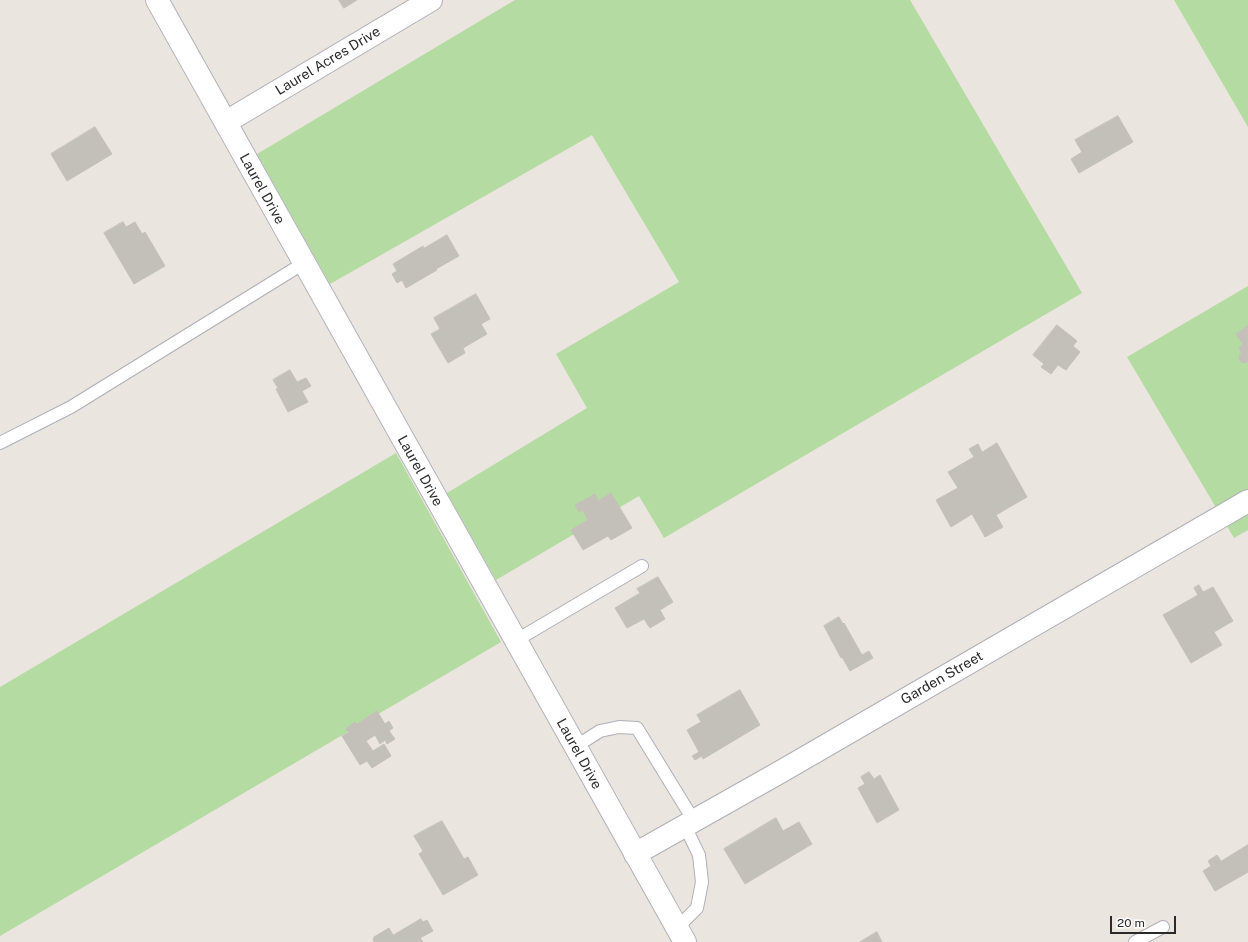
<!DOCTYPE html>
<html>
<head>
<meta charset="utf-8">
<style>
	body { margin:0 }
	#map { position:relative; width:1248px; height:942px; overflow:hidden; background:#eae5de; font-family:"Public Sans",sans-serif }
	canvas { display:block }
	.scale { position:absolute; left:1110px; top:916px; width:66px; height:18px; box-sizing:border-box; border:2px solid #2a2a2a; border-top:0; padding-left:5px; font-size:12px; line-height:14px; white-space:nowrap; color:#2a2a2a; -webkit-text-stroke:3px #fff; paint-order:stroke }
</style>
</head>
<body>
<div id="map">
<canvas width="1248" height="942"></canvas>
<div class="scale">20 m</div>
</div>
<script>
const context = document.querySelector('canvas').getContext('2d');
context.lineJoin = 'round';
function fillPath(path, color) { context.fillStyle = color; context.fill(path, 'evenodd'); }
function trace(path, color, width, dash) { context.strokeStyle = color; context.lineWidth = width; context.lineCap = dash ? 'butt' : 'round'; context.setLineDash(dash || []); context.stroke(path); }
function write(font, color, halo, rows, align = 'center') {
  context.font = font + ' "Public Sans",sans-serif'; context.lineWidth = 4; context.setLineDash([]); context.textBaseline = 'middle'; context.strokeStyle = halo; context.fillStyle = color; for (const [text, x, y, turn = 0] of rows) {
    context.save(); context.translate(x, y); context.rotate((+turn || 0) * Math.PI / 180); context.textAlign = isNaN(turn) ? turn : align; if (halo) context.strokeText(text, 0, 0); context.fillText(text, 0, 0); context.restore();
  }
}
fillPath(new Path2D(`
	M515,0H910L1082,293L664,538L639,496L496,580L447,493L587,408L556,354L679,282L592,135L330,284L257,154Z
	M1174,0H1248V127Z
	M1248,286V530L1234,538L1127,357Z
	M396,453L501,642L0,936V687Z`), '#b4dba1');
const building = new Path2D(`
	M339,0H357L344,8Z
	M1118,116L1133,142L1079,173L1071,159L1082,152L1075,140Z
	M95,127L112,154L67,181L51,154Z
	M123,222L126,227L135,222L142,234L145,232L165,266L134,284L104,233Z
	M447,235L459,256L436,269L437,270L406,288L402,280L397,283L392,274L397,271L393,264L423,246L424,248Z
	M476,294L490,319L481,324L487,334L463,348L465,353L448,363L431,334L440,329L434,318Z
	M1057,325L1077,341L1073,346L1080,352L1066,370L1058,365L1051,374L1041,367L1044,364L1033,355Z
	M1248,326V361L1245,363L1241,362L1239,358L1240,354L1242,353L1239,348L1243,344L1236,334Z
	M290,370L297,382L306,378L311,386L302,391L308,402L288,412L276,389L278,388L273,380Z
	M997,443L1027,497L996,515L1003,527L985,537L972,514L951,527L936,500L958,488L948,472L974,457L969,449L978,444L982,452Z
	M611,493L632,528L611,540L608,536L583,550L571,530L588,520L583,510L579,512L575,505L595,494L598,501Z
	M658,577L673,602L660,610L665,619L650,628L644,619L627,628L615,608L640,593L637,589Z
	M1199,585L1203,592L1213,587L1233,621L1214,632L1222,645L1191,663L1163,615L1198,595L1194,588Z
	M839,617L843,624L844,623L862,655L869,651L873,658L850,671L842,657L841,658L824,626Z
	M740,690L760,725L703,759L702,756L695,760L692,756L699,752L687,730L701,722L697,715Z
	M377,711L385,724L389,721L393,728L389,731L395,739L387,744L385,740L380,744L375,735L366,741L373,751L384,744L391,756L372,768L367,761L360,765L342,736L349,732L346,729L355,722L357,724Z
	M869,772L874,779L880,775L899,810L877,823L858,788L865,784L861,777Z
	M776,818L783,831L799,822L812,844L745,884L724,849Z
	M442,821L464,859L468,857L478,875L443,895L419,854L423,851L414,836Z
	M1248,845V872L1215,891L1203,871L1211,866L1208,861L1217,855L1221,861Z
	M421,919L423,922L427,920L433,931L420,938L423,942H374L373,940L374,937L389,928L393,935Z
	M877,932L882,942H860Z`);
fillPath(building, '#c3bfb9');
trace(building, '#c6c1b8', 1);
const lane = new Path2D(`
	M0,443L71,407L304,263
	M515,641L642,566
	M575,747L600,731L619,727L637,728L694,821
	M677,928L697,908L702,882L699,855L685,826
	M1135,942L1163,927`);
const street = new Path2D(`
	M226,122L431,0
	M635,854L782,771L1248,501`);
const secondary = new Path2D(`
	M157,0L685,942`);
trace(lane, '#aeb0b9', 14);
trace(street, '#aeb0b9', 24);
trace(secondary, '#aeb0b9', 24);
trace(lane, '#fff', 12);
trace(street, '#fff', 22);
trace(secondary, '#fff', 22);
write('14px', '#2a2a2a', '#fff', [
	["Laurel Acres Drive",328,61,-31],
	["Laurel Drive",262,189,61],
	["Laurel Drive",420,471,61],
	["Garden Street",942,678,-30],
	["Laurel Drive",579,754,61]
]);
</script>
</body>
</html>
